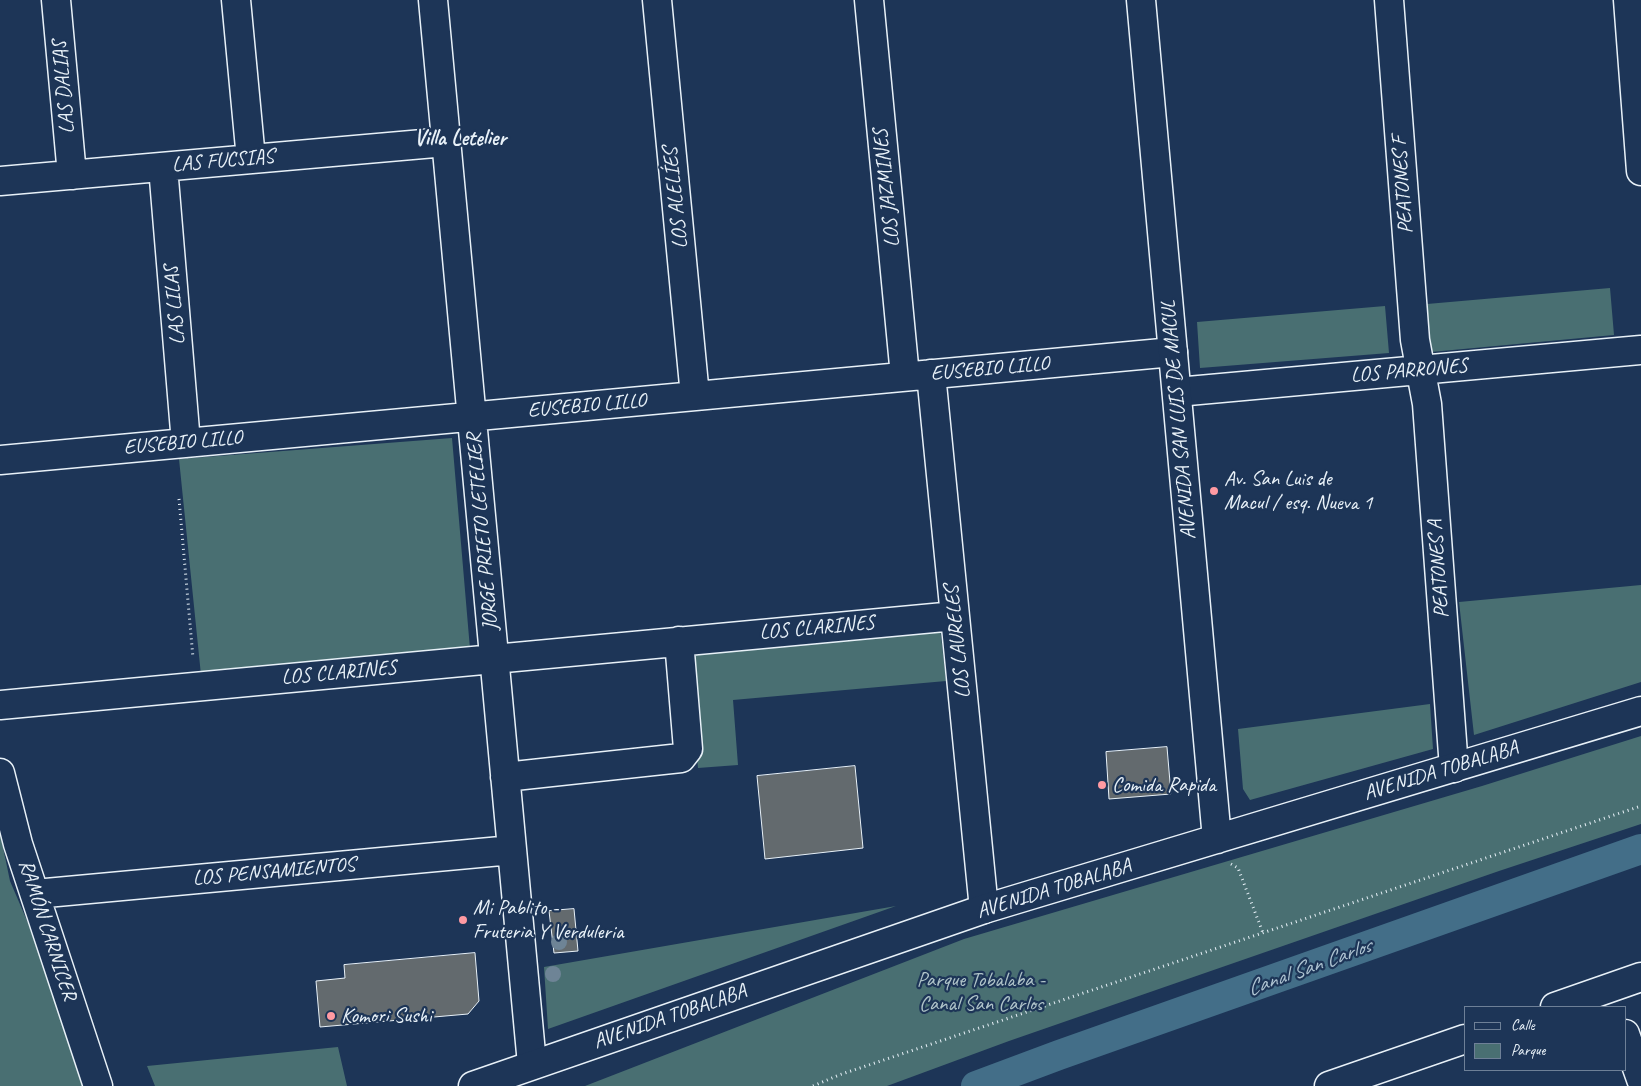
<!DOCTYPE html>
<html>
<head>
<meta charset="utf-8">
<style>
	body { margin:0 }
	#map { position:relative; width:1641px; height:1086px; overflow:hidden; background:#1d3557; font-family:Caveat,sans-serif }
	canvas { display:block }
	.legend { position:absolute; left:1464px; top:1006px; width:162px; height:65px; box-sizing:border-box; background:#1d3557; border:1px solid #6e8097; margin:0; padding:6px 9px; list-style:none; font-size:15px; color:#e8f1f8 }
	.legend li { display:flex; align-items:center; gap:10px; height:25px }
	.legend b { width:25px; border:1px solid #6e8097 }
</style>
</head>
<body>
<div id="map">
<canvas width="1641" height="1086"></canvas>
<ul class="legend">
<li><b style="height:6px;background:#1d3557"></b>Calle</li>
<li><b style="height:14px;background:#496f72"></b>Parque</li>
</ul>
</div>
<script>
const context = document.querySelector('canvas').getContext('2d');
context.lineJoin = 'round';
function fillPath(path, color) { context.fillStyle = color; context.fill(path, 'evenodd'); }
function trace(path, color, width, dash) { context.strokeStyle = color; context.lineWidth = width; context.lineCap = dash ? 'butt' : 'round'; context.setLineDash(dash || []); context.stroke(path); }
function write(font, color, halo, rows, align = 'center') {
  context.font = font + ' Caveat,sans-serif'; context.lineWidth = 4.5; context.setLineDash([]); context.textBaseline = 'middle'; context.strokeStyle = halo; context.fillStyle = color; for (const [text, x, y, turn = 0] of rows) {
    context.save(); context.translate(x, y); context.rotate((+turn || 0) * Math.PI / 180); context.textAlign = isNaN(turn) ? turn : align; if (halo) context.strokeText(text, 0, 0); context.fillText(text, 0, 0); context.restore();
  }
}
fillPath(new Path2D(`
	M1610,288L1614,335L1431,352L1427,304Z
	M1385,306L1389,353L1200,368L1197,322Z
	M452,438L470,649L201,675L179,459Z
	M1641,585V682L1474,735L1459,602Z
	M940,627L946,681L733,700L738,765L698,768L687,650Z
	M1430,704L1433,749L1250,800L1243,789L1238,729Z
	M1641,736V824L1499,871L1009,1041L887,1086H585L964,939L1482,786Z
	M0,833L10,881L28,923L84,1086H0Z
	M896,906L548,1029L544,967Z
	M338,1047L347,1086H155L147,1066Z`), '#496f72');
trace(new Path2D(`
	M976,1086L1059,1055L1641,849`), '#436e88', 30);
const building = new Path2D(`
	M1167,747L1171,794L1109,799L1106,752Z
	M855,766L863,848L765,859L757,776Z
	M574,909L578,951L554,953L549,911Z
	M475,953L479,1001L468,1014L320,1027L316,981L345,978L344,965Z`);
fillPath(building, '#636a6e');
trace(building, '#e8f1f8', 1);
const street = new Path2D(`
	M56,0L72,175
	M236,0L251,159
	M433,0L532,1064
	M657,0L695,396
	M869,0L905,376
	M1389,0L1415,340L1427,404L1454,768
	M1628,0L1641,171
	M163,167L186,443
	M0,181L446,142
	M931,374L984,909
	M1177,392L1641,350
	M0,460L1173,352
	M0,705L955,616
	M0,773L18,844L98,1086
	M505,777L681,758L688,749L679,641
	M35,894L512,850
	M1555,1007L1641,977
	M1625,1034L1641,1079
	M1329,1086L1465,1039`);
const secondary = new Path2D(`
	M1141,0L1217,839
	M473,1086L984,909L1641,711`);
trace(street, '#e8f1f8', 31);
trace(secondary, '#e8f1f8', 31);
trace(new Path2D(`
	M179,499L193,658
	M1231,864L1238,868L1263,933
	M813,1086L839,1075L1641,806`), '#e8f1f8', 3, [1, 4]);
trace(street, '#1d3557', 28);
trace(secondary, '#1d3557', 28);
context.fillStyle = '#6e8496';
for (const [x, y] of [
	[559,942],
	[553,974]
]) { context.beginPath(); context.arc(x, y, 8, 0, 2 * Math.PI); context.fill(); }
for (const [x, y, r, color] of [
	[1214,491,5,"#ff9aa2"],
	[1102,785,5,"#ff9aa2"],
	[463,920,5,"#ff9aa2"],
	[331,1016,5,"#ff9aa2"]
]) { const dot = new Path2D(); dot.arc(x, y, r, 0, 2 * Math.PI); context.fillStyle = color; context.fill(dot); trace(dot, '#1d3557', 2); }
write('21px', '#e8f1f8', '#1d3557', [
	["LAS DALIAS",64,87,-95],
	["LAS FUCSIAS",223,161,-5],
	["PEATONES F",1403,185,-94],
	["LOS JAZMINES",887,188,-96],
	["LOS ALELÍES",676,198,-96],
	["LAS LILAS",175,305,-95],
	["EUSEBIO LILLO",990,369,-5],
	["LOS PARRONES",1409,371,-5],
	["EUSEBIO LILLO",587,406,-5],
	["AVENIDA SAN LUIS DE MACUL",1179,420,-95],
	["EUSEBIO LILLO",183,443,-5],
	["JORGE PRIETO LETELIER",483,532,-95],
	["PEATONES A",1439,569,-94],
	["LOS CLARINES",817,628,-5],
	["LOS LAURELES",958,642,-96],
	["LOS CLARINES",339,673,-5],
	["AVENIDA TOBALABA",1441,771,-17],
	["LOS PENSAMIENTOS",274,872,-5],
	["AVENIDA TOBALABA",1054,889,-17],
	["RAMÓN CARNICER",47,930,72],
	["AVENIDA TOBALABA",670,1017,-19]
]);
write('21px', '#e8f1f8', '#1d3557', [
	["Av. San Luis de",1224,479],
	["Macul / esq. Nueva 1",1224,503],
	["Comida Rapida",1112,785],
	["Mi Pablito -",473,908],
	["Fruteria Y Verduleria",473,932],
	["Komori Sushi",341,1016]
], 'left');
write('21px', '#b0c4c9', '#1d3557', [
	["Parque Tobalaba -",981,980],
	["Canal San Carlos",981,1004]
]);
write('bold 22px', '#e8f1f8', '#1d3557', [
	["Villa Letelier",460,139]
]);
write('italic 22px', '#aec3d1', '#1d3557', [
	["Canal San Carlos",1309,968,-20]
]);
</script>
</body>
</html>
